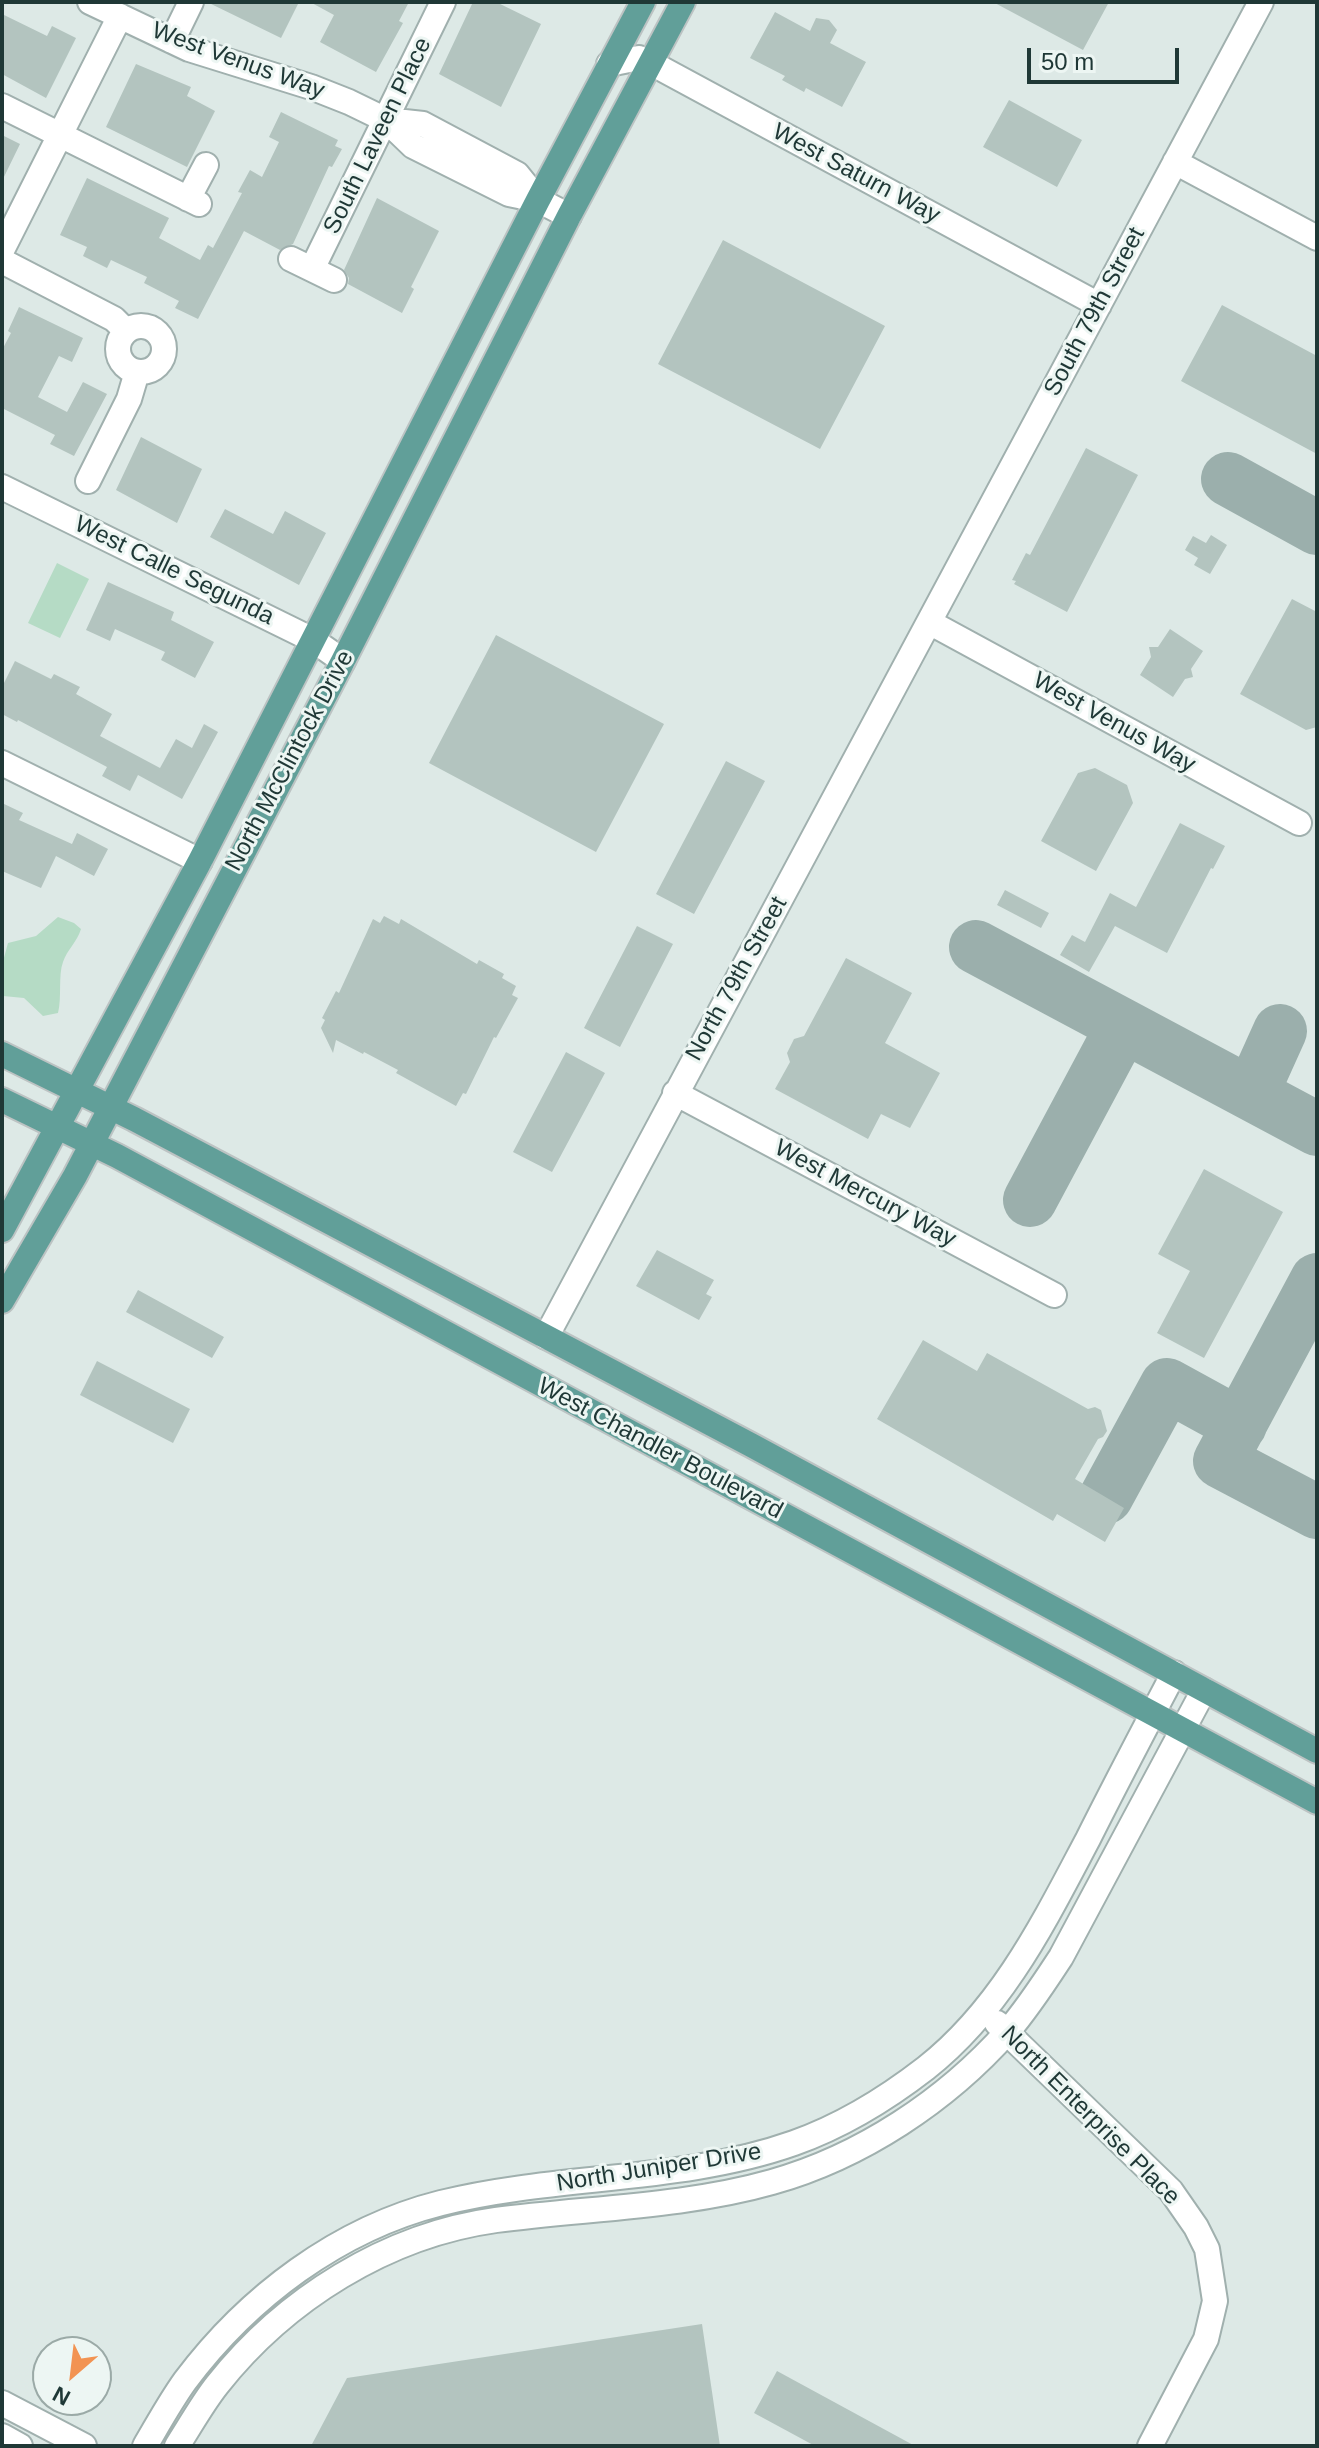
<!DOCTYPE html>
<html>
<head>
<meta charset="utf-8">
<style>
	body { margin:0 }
	#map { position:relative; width:1319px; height:2448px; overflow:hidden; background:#dde9e6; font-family:Helvetica,sans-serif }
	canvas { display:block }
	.frame { position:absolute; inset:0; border:4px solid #1f3836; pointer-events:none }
	.north { position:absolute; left:32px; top:2336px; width:80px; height:80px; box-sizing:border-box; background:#edf6f3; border:2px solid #9baaa7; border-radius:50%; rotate:208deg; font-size:22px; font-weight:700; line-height:32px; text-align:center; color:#1f3836 }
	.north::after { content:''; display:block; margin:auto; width:28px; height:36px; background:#f29352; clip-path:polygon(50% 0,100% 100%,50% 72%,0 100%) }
	.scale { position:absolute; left:1027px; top:48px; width:152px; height:36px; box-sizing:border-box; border:4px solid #1f3836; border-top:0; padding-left:10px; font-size:24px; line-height:28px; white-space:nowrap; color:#1f3836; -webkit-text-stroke:6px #edf6f3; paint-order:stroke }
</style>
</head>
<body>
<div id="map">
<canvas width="1319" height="2448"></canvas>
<div class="frame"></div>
<div class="north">N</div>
<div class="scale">50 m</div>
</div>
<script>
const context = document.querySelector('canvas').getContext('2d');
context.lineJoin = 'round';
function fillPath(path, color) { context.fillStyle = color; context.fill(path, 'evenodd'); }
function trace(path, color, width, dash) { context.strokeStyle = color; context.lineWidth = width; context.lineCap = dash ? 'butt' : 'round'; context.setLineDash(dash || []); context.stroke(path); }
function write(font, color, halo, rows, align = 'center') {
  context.font = font + ' Helvetica,sans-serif'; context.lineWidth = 6; context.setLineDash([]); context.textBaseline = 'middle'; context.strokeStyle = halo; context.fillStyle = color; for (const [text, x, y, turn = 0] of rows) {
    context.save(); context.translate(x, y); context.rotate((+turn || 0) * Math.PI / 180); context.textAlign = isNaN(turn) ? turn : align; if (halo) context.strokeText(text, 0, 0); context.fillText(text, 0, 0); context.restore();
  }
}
fillPath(new Path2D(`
	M57,563L89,579L60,638L28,623Z
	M58,917L74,923L81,929C77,942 67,950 63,962C58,975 62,998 58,1013L43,1016L24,998L3,996L2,965L8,943L36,936Z`), '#b5dbc5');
trace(new Path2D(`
	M1228,479L1317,528
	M976,947L1317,1129
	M1261,1099L1257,1082L1280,1031
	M1030,1200L1123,1026
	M1317,1280L1220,1461L1317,1512
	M1106,1497L1167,1385L1240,1425`), '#9bafac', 54);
fillPath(new Path2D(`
	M207,2H299L281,38Z
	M310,2H409L399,21L403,23L376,72L320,42L334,15Z
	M473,2H496L541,24L501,107L439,74Z
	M993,2H1109L1083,50Z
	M775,12L810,31L816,18L829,20L837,30L830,43L866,62L842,107L806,88L804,92L782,80L785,76L750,58Z
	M2,14L47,36L52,26L76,38L46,98L2,74Z
	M136,64L191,87L187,96L215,111L187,167L106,127Z
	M1009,100L1082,140L1057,187L983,147Z
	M281,112L338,140L335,146L342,149L332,167L329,166L293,244L280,250L244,231L198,319L175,308L179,301L144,283L147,277L111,260L107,268L83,256L87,247L60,235L87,178L169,218L159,238L200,260L208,245L213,248L242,193L238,192L250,170L262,177L279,142L269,137Z
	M2,135L20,144L2,181Z
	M377,198L439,231L411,287L414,289L402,313L348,284L349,278L344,270Z
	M723,240L885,326L820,449L658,364Z
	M1222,305L1317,356V454L1181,381Z
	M19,307L83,338L72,362L59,356L38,397L67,412L83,382L107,394L74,456L50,444L55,435L2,408V350L11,333L8,331Z
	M141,437L202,469L177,523L116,490Z
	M1086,448L1138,475L1067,612L1014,584L1016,581L1012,580L1026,553L1030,555Z
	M225,509L273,534L285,511L326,533L299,585L210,537Z
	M1211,535L1227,545L1210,574L1194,565L1198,558L1185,550L1193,536L1206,543Z
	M108,582L174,612L171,620L214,642L195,678L161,660L165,652L115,629L110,641L86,630Z
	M1292,599L1317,612V727L1306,730L1240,694Z
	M1170,629L1203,651L1191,669L1193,677L1185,679L1173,697L1140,675L1151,657L1149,647H1158Z
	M496,635L664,724L596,852L429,763Z
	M15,661L51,679L54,674L80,687L76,694L112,714L100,736L160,768L176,739L192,748L204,724L218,732L182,799L138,775L130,791L102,776L107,767L18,720L17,722L2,714V687Z
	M726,761L765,781L694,914L656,894Z
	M1095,768L1127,785L1133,803L1096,871L1041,841L1078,773Z
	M2,803L23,813L19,820L72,844L77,833L108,849L94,876L56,856L41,888L2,871Z
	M1180,823L1225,846L1213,869L1211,868L1167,953L1115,926L1089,972L1060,955L1072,935L1085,942L1110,893L1136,907Z
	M1005,890L1049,913L1041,928L997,905Z
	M384,916L399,924L401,919L477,964L479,960L504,974L502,978L516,986L512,995L518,998L496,1038L494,1037L466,1094L463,1093L456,1106L396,1073L398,1070L364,1052L363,1054L336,1040L333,1053L321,1028L325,1020L322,1018L336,991L339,993L373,919L380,923Z
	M637,926L673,944L620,1047L584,1028Z
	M846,958L912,993L885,1043L940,1073L910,1128L881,1114L868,1139L775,1089L790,1062L787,1053L794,1039L804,1036Z
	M566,1052L605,1073L552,1172L513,1152Z
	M1204,1169L1283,1212L1204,1358L1157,1333L1190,1271L1158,1254Z
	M657,1250L714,1280L706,1294L712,1297L699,1320L636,1286Z
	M138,1290L224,1337L212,1358L126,1312Z
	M923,1340L977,1371L987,1353L1088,1409L1095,1407L1101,1410L1107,1431L1103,1437L1098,1439L1075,1479L1124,1508L1105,1542L1057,1514L1053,1521L877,1419Z
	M97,1361L190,1409L173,1443L80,1395Z
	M702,2324L720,2446H311L347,2378Z
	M777,2371L915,2446H815L754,2413Z`), '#b3c4bf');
const minor = new Path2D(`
	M90,2L189,49L311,87L349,102L386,120L413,146L509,194L538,200L569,216
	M172,41L191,2
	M609,64L639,58L651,63L1099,305
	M2,106L199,204
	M386,120L423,124L517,174L538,200
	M1175,162L1317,238
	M188,199L206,165
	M2,250L120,16
	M291,259L334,280
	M2,261L114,319L126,331
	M312,269L443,2
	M118 349a23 23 0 1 1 46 0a23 23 0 1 1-46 0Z
	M88,481L129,399L137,372
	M2,487L313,640L343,661
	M929,622L1299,823
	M2,763L200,861
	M675,1093L1054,1295
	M546,1337L1261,2
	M997,2023L1171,2191L1196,2227L1207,2249L1215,2301L1206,2339L1150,2446
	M2,2403L84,2446
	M2,2436L20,2446
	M145,2446C158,2424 170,2402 185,2381C248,2297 338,2229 441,2203C557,2174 681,2183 794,2143C842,2126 886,2099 926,2068C1002,2008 1044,1922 1088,1839C1116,1783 1145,1728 1174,1673
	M177,2446C190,2426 202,2404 217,2385C285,2299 387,2235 496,2220C586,2208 684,2207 772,2182C861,2157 946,2101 1008,2031C1028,2008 1044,1983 1061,1957L1204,1690`);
const major = new Path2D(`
	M2,1054L134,1119L751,1445L1317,1751
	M2,1100L117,1156L1317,1802
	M2,1230L200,861L538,200L643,2
	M2,1301L75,1176L343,661L569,216L683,2`);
trace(minor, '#a0b0ae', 28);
trace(major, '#bcc3c3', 28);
trace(minor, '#fff', 24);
trace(major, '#619f99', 24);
write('24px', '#1f3836', '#edf6f3', [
	["West Venus Way",238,61,20],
	["South Laveen Place",378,136,-64],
	["West Saturn Way",856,174,28],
	["South 79th Street",1095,312,-62],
	["West Calle Segunda",174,571,26],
	["West Venus Way",1114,723,29],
	["North McClintock Drive",290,761,-62],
	["North 79th Street",737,979,-61],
	["West Mercury Way",865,1194,28],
	["West Chandler Boulevard",660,1449,28],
	["North Enterprise Place",1090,2116,45],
	["North Juniper Drive",659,2168,-9]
]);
</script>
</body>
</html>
